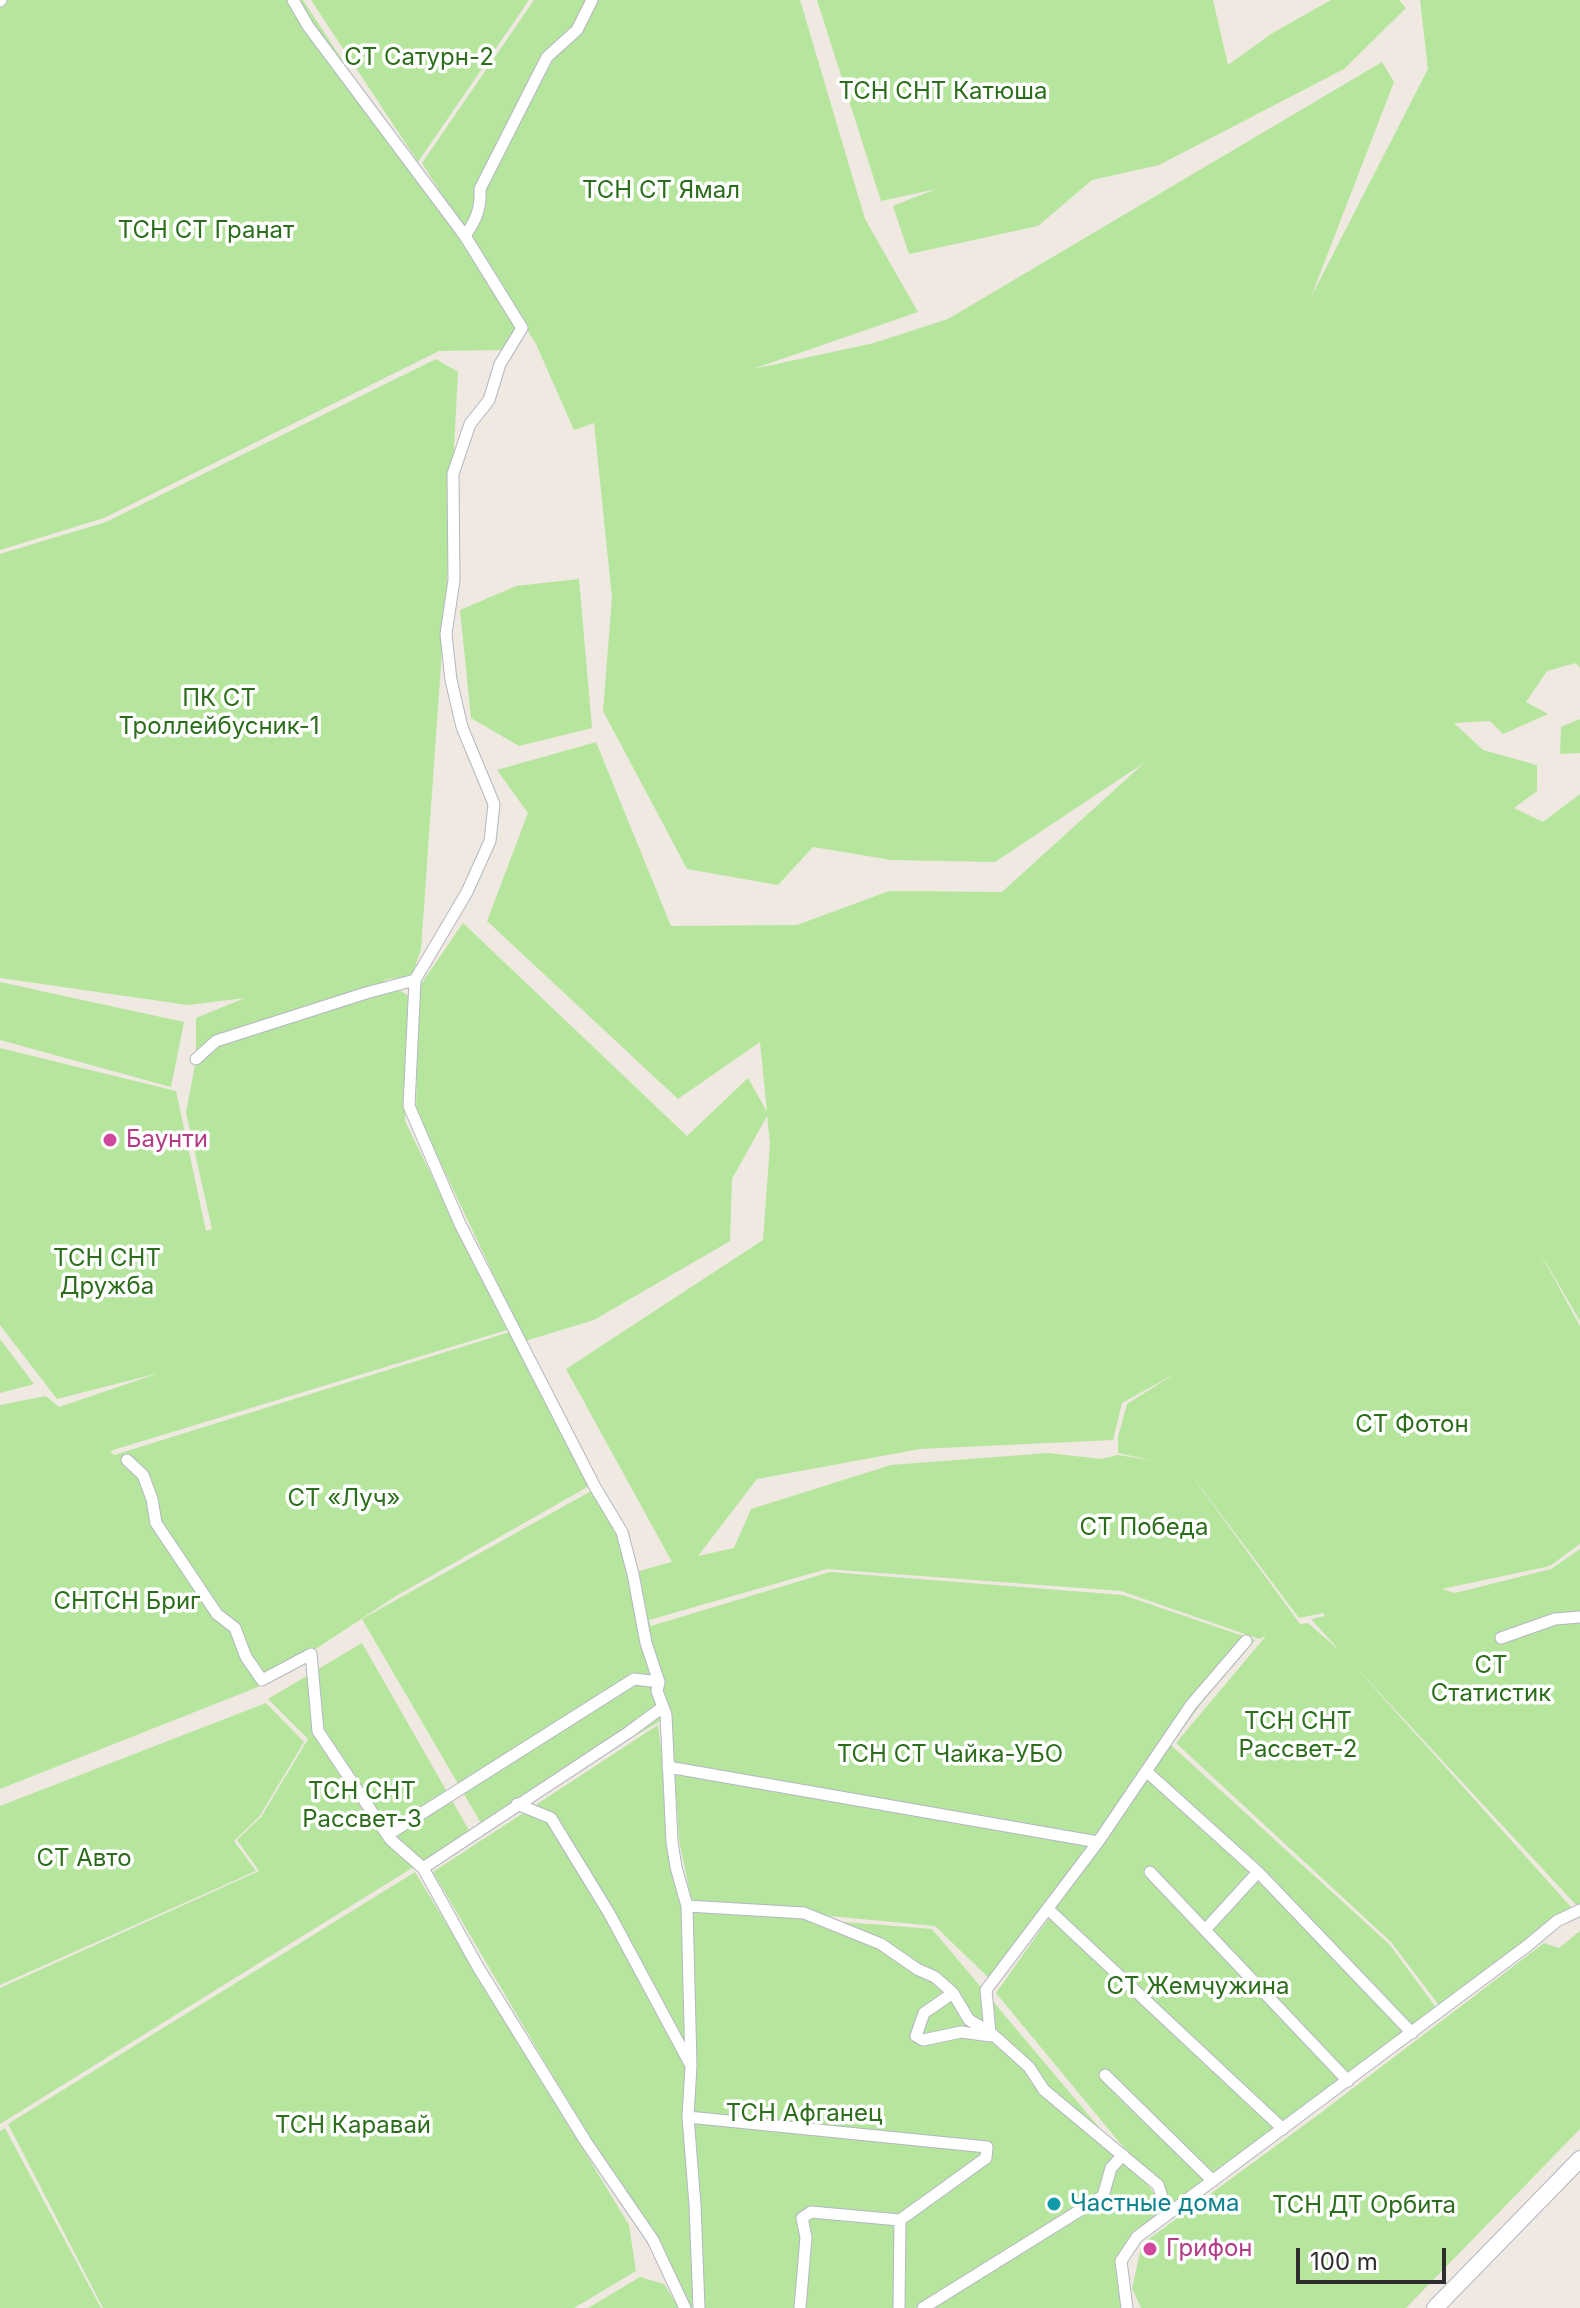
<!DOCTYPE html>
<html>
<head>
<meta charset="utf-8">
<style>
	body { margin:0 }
	#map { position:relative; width:1580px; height:2308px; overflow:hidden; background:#efe9e1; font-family:Inter,sans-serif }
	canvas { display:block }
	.scale { position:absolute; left:1296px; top:2248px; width:150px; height:36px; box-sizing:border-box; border:4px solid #2e2e2e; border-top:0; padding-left:10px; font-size:24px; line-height:28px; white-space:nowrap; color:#2e2e2e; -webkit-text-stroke:6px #fff; paint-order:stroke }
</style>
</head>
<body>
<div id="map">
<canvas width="1580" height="2308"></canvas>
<div class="scale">100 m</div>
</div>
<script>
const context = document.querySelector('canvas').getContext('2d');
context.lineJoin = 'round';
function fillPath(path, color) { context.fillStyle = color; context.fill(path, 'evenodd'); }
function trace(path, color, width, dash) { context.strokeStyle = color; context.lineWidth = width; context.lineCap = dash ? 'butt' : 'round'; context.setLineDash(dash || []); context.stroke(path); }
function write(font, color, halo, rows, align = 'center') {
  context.font = font + ' Inter,sans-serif'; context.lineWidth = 7; context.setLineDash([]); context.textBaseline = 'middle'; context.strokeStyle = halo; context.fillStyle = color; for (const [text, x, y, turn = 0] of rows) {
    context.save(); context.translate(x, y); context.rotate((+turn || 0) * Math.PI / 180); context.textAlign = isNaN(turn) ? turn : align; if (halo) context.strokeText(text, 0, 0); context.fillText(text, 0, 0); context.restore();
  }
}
fillPath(new Path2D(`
	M5,0H303L518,329L505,350L439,351L104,518L0,550V6Z
	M311,0H529L418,162Z
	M534,0H800L865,219L918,312L753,369L874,343L948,319L1382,62L1394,82L1311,297L1428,69L1420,0H1580V668L1576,663L1547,671L1526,702L1548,714L1503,734L1490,721L1454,723L1483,750L1537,765V791L1514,808L1543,822L1580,794V1321L1537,1247L1580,1326V1544L1550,1566L1442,1589L1455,1593L1551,1569L1580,1549V1905L1578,1907L1350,1661L1571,1907L1573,1913L1441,2008L1391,1942L1176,1743L1266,1636L1259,1639L1121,1591L827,1569L649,1620L651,1626L830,1572L1123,1595L1255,1640L1200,1705L1171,1745L1390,1945L1437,2009L1172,2206L996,1993L1143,1785L996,1985L935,1926L692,1903L679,1840L671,1715L482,1825L362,1619L600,1486L629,1533L644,1596L639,1571L672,1562L566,1369L763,1240L770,1143L767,1116L732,1179L730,1241L594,1320L525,1341L416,1111L419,987L463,923L687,1136L748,1078L767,1112L760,1042L678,1099L487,921L528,813L497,770L596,742L671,926L797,925L889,891L1002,892L1144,763L995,862L891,860L813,847L778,885L687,869L603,711L612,598L594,423L574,430L536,344L422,163ZM1176,1373L1127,1404L1118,1437V1453L1155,1461L1118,1455L1101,1459L1048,1453L891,1465L751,1509L734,1548L698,1556L757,1479L920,1449L1113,1440L1122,1403ZM1184,1465L1299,1618L1323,1613L1325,1616L1311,1619L1340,1651L1308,1623L1300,1624Z
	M817,0H1213L1228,65L1271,34L1331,0H1399L1406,8L1344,69L1159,165L1092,180L1038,226L909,254L893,206L936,189L881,201Z
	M436,359L458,372L447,579L421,949L412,976L384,980L410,997L405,1121L507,1330L110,1451L114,1455L513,1331L589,1486L396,1596L258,1687L0,1789V1405L46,1396L59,1407L159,1373L57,1399L0,1325V1048L176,1091L206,1231L212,1229L186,1113L196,1059V1018L245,998L188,1005L0,978V554L106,522Z
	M579,579L592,728L519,746L471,718L460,610L516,586Z
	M1580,719V753L1560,754L1561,727Z
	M0,982L184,1022L171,1087L0,1040Z
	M0,1339L34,1384L0,1393Z
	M362,1643L470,1832L0,2124V1988L259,1871L237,1840L261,1817L308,1739L268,1699Z
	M266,1703L304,1742L259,1817L234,1841L256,1871L0,1985V1806Z
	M658,1725L682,1909L932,1929L1156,2195L1163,2212L1127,2240L1116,2263L1122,2308H689L433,1872Z
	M415,1872L629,2225L636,2271L574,2308H103L8,2124Z
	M1580,1931V2129L1406,2308H1141L1132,2288L1142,2244L1318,2115L1544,1943L1559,1948Z
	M5,2128L101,2308H0V2131Z
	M640,2277L664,2284L679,2308H588Z`), '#b6e59e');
const minor = new Path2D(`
	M293,0L308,26L465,236L522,328L500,364L489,400L470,424L453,474L454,580L446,634L451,680L462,727L494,804L490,841L467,892L415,980L409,1106L460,1224L595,1487L622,1532L633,1574L646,1643L659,1682L657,1691L666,1715L672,1842L676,1867L687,1906L691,2066L688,2117L695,2205L699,2308
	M0,1L1,0
	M465,236C476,220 481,209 480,189L547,57L577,30L592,0
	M196,1059L216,1041L366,993L415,980
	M127,1460L143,1475L152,1499L156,1523L217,1614L235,1628L246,1657L262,1680L311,1654L318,1731L390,1839L423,1868L478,1967L586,2142L653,2240L685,2308
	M1501,1638L1555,1619L1580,1617
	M668,1767L1098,1842
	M1146,1771L1258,1872L1412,2033
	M517,1804L551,1818L609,1913L689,2062
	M389,1834L634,1679L659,1682
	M423,1868L629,1732L663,1707
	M1150,1872L1348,2081
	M687,1906L804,1913L881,1944L917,1969L935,1977L953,1993L969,2020L990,2032
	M1049,1910L1283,2129
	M1205,1930L1258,1872
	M953,1993L924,2013L916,2036L923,2040L961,2032L991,2036
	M1105,2075L1213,2181
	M688,2117L987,2147L986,2158L900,2220L899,2308
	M1168,2214L1158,2185L1044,2090L1029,2067L990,2032L986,1990L1098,1842L1191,1705L1246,1641
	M800,2308L806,2237L802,2218L811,2212L900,2220
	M923,2308L1103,2196L1111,2168L1123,2155
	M1127,2308L1121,2261L1137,2237L1527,1946L1557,1921L1580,1910`);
const secondary = new Path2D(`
	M1435,2308L1580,2159`);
trace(minor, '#b4b7c1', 13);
trace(secondary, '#b4b7c1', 18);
trace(minor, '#fff', 11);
trace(secondary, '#fff', 16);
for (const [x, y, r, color] of [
	[110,1140,8,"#d1479c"],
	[1054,2204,8,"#0f9aa8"],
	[1150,2249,8,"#d1479c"]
]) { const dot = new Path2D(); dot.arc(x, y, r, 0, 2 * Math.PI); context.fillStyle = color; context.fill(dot); trace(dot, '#fff', 3); }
write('24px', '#2c6e1b', '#fff', [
	["СТ Сатурн-2",419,58],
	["ТСН СНТ Катюша",943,92],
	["ТСН СТ Ямал",661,191],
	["ТСН СТ Гранат",206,231],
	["ПК СТ",219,699],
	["Троллейбусник-1",219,727],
	["ТСН СНТ",107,1259],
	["Дружба",107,1287],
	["СТ Фотон",1412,1425],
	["СТ «Луч»",344,1499],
	["СТ Победа",1144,1528],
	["СНТСН Бриг",127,1602],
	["СТ",1491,1666],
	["Статистик",1491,1694],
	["ТСН СНТ",1298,1722],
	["Рассвет-2",1298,1750],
	["ТСН СТ Чайка-УБО",950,1755],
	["ТСН СНТ",362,1792],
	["Рассвет-3",362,1820],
	["СТ Авто",84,1859],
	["СТ Жемчужина",1198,1987],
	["ТСН Афганец",804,2114],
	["ТСН Каравай",353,2126],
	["ТСН ДТ Орбита",1364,2206]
]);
write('24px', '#b23c85', '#fff', [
	["Баунти",126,1140],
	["Грифон",1166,2249]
], 'left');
write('24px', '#0d838f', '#fff', [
	["Частные дома",1070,2204]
], 'left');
</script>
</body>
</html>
